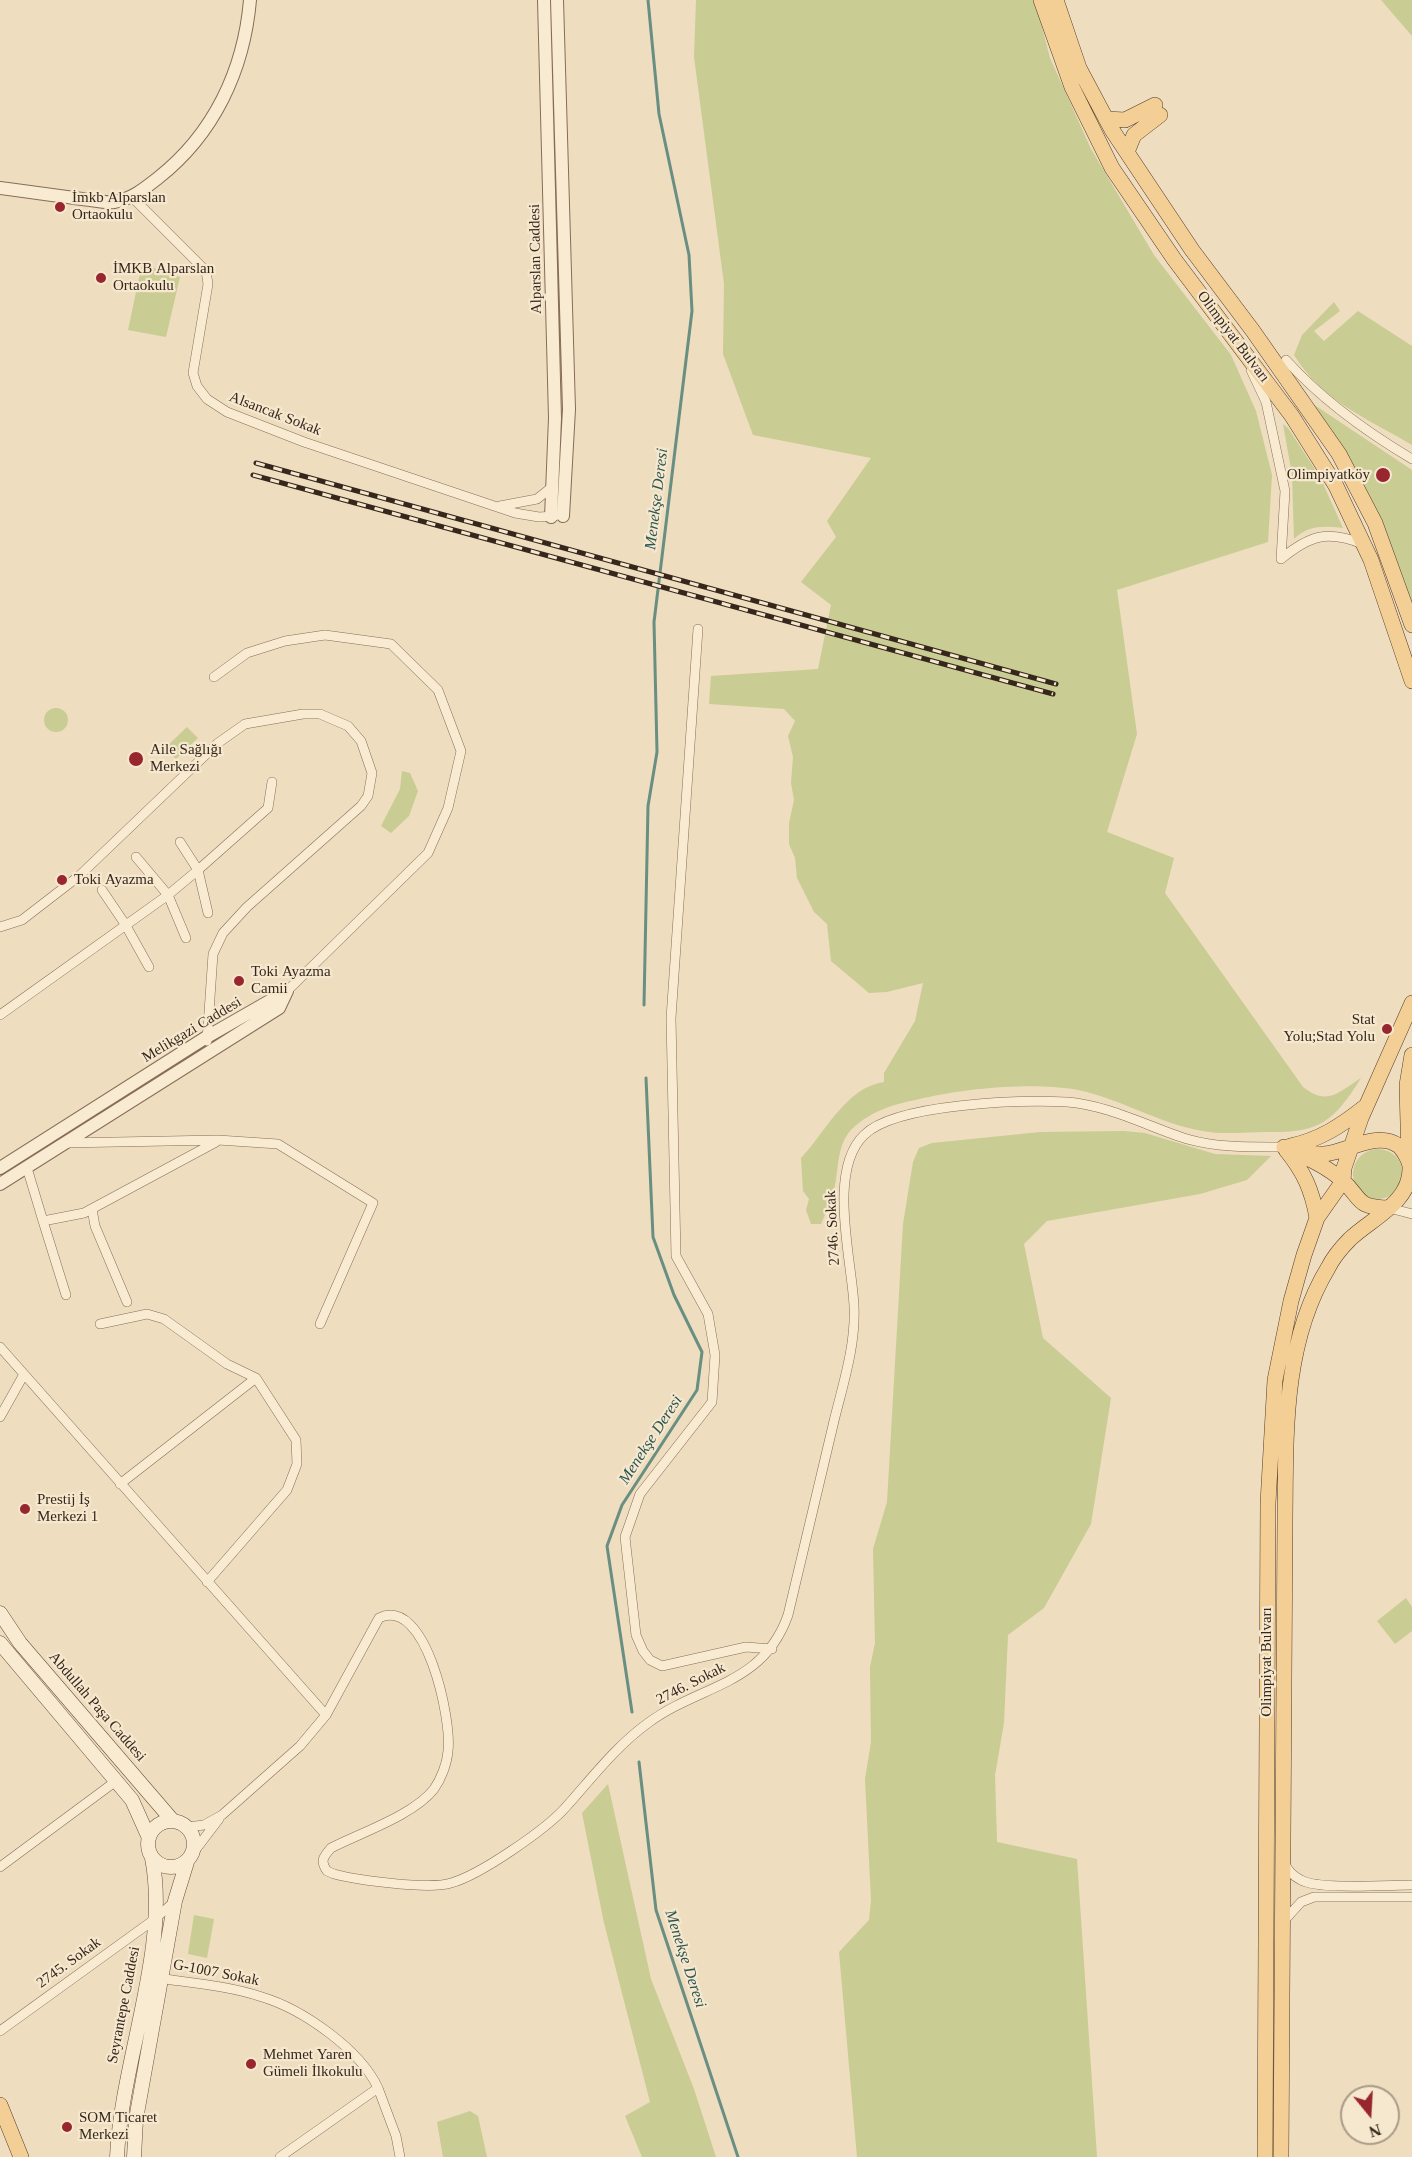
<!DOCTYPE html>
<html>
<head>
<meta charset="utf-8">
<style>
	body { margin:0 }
	#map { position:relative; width:1412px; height:2157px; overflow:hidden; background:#eeddbf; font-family:"Times New Roman",serif }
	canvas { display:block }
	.north { position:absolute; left:1340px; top:2085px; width:60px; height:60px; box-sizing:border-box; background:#f6e8ce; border:2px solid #a99b87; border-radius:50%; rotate:162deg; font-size:16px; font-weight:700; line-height:24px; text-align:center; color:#36271c }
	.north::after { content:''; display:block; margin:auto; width:21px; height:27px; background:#97262f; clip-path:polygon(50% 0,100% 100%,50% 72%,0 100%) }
</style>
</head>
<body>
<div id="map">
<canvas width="1412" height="2157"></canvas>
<div class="north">N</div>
</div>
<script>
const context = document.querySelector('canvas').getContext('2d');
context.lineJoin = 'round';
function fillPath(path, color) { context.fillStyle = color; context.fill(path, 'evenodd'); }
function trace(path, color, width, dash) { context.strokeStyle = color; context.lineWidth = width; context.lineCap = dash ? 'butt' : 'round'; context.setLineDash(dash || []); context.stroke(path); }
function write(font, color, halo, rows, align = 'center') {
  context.font = font + ' "Times New Roman",serif'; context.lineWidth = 4.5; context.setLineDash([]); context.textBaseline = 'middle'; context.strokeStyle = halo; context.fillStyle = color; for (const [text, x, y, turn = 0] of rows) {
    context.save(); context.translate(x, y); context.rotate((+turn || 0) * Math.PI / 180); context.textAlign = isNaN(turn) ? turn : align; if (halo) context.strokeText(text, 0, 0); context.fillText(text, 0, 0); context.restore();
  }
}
fillPath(new Path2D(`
	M696,0H1035L1050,58L1091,149L1154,255L1231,355L1256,411L1272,475L1268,542L1117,590L1137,734L1107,832L1174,858L1165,893L1303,1087C1327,1106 1338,1093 1361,1078C1333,1123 1319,1133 1266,1132C1245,1132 1224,1135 1203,1131C1160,1124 1121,1099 1078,1090C1036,1082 970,1088 929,1097C900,1103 873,1108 851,1130C836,1146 839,1171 834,1190C831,1202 826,1213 821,1224H811L806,1210L809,1199L803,1191L801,1158C825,1133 846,1087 884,1082V1073L915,1021L923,983L887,992L869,993L831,961L827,924L814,912L797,878L795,858L789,844V823L794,800L791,783L793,757L788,736L795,721L784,709L709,704L711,676L818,669L831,605L801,582L836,537L827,521L871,458L753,435L723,354L724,284L694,57Z
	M1381,0H1412V36Z
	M142,264L180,277L166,337L128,330Z
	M1334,302L1340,311L1314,331L1324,341L1358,311L1412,346V445C1367,418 1323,402 1294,355L1302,335Z
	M1310,402L1412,470V604Z
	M1283,424L1288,428L1320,477L1343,528C1323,526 1309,525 1294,539L1292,475Z
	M44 720a12 12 0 1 1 24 0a12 12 0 1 1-24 0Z
	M187,727L198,738L176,759L165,748Z
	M402,771L410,773L418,791L409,816L391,833L381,826L400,789Z
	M1124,1131L1145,1133L1215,1154L1271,1156L1247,1180L1200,1194L1047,1221L1024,1244L1043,1338L1111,1398L1091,1524L1044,1608L1008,1635L1004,1723L995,1775L997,1842L1077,1859L1097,2157H857L839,1952L869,1920L871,1900L865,1779L871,1742L870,1667L875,1643L873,1549L887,1502L903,1224L913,1162L919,1148L932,1143L1040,1132Z
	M1353 1174a25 25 0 1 1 50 0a25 25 0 1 1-50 0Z
	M1406,1598L1412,1607V1631L1395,1644L1377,1621Z
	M608,1784L651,1979L694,2089L716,2157H642L625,2116L650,2102L604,1923L582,1813Z
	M194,1915L214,1919L207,1958L188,1954Z
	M470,2111L478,2116L487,2157H443L437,2122Z`), '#c9cc93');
trace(new Path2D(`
	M644,1005L648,806L657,752L654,622L692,311L689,255L659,114L648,0
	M632,1712L607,1546L622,1505L697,1390L702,1352L674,1295L653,1237L646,1078
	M639,1762L656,1910L738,2157`), '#698e82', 3);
const minor = new Path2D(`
	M132,197L206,271L208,284L193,373L197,386L207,399L227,412L304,442L515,513L539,517L555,516
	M1286,360C1322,400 1365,431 1412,459
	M1251,370L1266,402L1285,491L1281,559
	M500,506L537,499L552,487
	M1281,559C1310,535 1327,530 1363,544
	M698,629L671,1018L676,1256L708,1314L715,1355L712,1402L640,1494L625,1537L636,1635L643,1651L650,1660L662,1666L746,1647L772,1649
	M214,677L247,653L285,641L325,635L391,644L438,690L461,751L448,808L428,853L287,991
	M180,842L198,870L208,913
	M136,857L168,895L186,938
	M102,890L125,924L149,967
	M0,927L22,920L79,876L218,743L245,724L303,714H320L348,726L361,741L372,773L368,796L361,806L247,907L223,933L213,954L207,1041
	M0,1015L168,895L198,870L268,808L272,782
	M65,1143L218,1140L278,1144L373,1203L320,1324
	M27,1168L43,1221L84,1213L216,1142
	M1389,1208L1412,1214
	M92,1209L95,1226L127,1302
	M43,1221L66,1295
	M100,1324L147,1314L164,1319L227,1364L256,1378L296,1440L297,1464L287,1490L207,1582
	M0,1347L326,1715
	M0,1417L23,1376
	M120,1484L256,1378
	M187,1827L204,1825L222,1815L300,1746L326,1715L379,1618C426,1595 452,1720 448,1751C447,1764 441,1779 434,1789C414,1815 360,1833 331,1848C323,1857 320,1861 327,1871L334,1874C357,1880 429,1890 451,1883C480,1875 545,1830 565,1808C592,1778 615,1747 648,1723C701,1684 763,1686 788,1615C803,1550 819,1486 834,1421C843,1384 856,1345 854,1306C852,1260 827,1171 864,1135C896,1103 1022,1100 1067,1102C1108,1105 1149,1127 1187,1139C1219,1148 1251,1147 1284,1147
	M193,1853L219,1819
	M1285,1864C1288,1871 1293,1876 1301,1880C1318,1890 1389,1885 1412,1885
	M0,1867L116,1781
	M1283,1922L1301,1902L1314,1897H1412
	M158,1978C192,1983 229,1986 262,1997C302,2009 360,2049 378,2088L280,2157
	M0,2031L155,1919L175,1901
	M378,2088L396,2136L400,2157`);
const tertiary = new Path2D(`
	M544,0L555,418L551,517
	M557,0L569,409L563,516
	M0,188C27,192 55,195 82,199C92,200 104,203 114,202C132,199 144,189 158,178C214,134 244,70 250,0
	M0,1168L205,1038L287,991
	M0,1184L279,1008L287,991`);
const secondary = new Path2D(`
	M0,1613L20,1643L173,1821
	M0,1643L132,1800L149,1838
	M148 1844a23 23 0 1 1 46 0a23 23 0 1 1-46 0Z
	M117,2157C121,2062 170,1949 152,1858
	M134,2157L136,2119L175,1901L187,1862`);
const primary = new Path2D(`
	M1041,0L1072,87L1112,168L1174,259L1292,416L1336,486L1371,560L1412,681
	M1056,0L1079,68L1112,130L1192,250L1253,331L1339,454L1375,523L1412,625
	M1106,119L1125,120L1155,105
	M1127,152L1134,135L1160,115
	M1290,1146C1320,1140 1342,1125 1366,1106
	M1286,1150C1304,1172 1312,1190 1317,1218
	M1301,1155C1314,1161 1331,1170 1342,1180C1363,1199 1354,1207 1389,1208
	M1409,1161L1407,1085L1412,1055
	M1343,1181L1344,1168L1361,1118L1412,1003
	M0,2105L21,2157
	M1265,2157L1268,1503L1275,1380L1291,1301L1304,1255L1317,1218L1343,1181
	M1281,2157L1285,1521C1286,1436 1282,1344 1328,1268C1333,1258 1342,1247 1350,1239C1372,1218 1412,1202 1410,1166C1409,1160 1404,1151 1399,1146C1377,1130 1348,1152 1324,1154C1311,1155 1297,1150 1284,1147`);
trace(minor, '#876d57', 10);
trace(tertiary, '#876d57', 14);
trace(secondary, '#694f3a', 15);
trace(primary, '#543c2c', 16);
trace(minor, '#f9ebd2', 9);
trace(tertiary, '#f9ebd2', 12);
trace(secondary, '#f9ebd2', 14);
trace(primary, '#f3cf95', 15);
const rail = new Path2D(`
	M256,463L1056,684
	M253,475L1053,694`);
trace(rail, '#36271c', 5);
trace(rail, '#f6e8ce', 3, [9]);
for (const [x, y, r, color] of [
	[60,207,6,"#97262f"],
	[101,278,6,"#97262f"],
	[1383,475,8,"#97262f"],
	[136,759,8,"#97262f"],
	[62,880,6,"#97262f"],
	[239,981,6,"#97262f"],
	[1387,1029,6,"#97262f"],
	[25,1509,6,"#97262f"],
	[251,2064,6,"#97262f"],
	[67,2127,6,"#97262f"]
]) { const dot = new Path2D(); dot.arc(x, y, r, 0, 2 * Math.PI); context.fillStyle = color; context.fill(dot); trace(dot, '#f6e8ce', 2); }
write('15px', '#36271c', '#f6e8ce', [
	["İmkb Alparslan",72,198],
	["Ortaokulu",72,215],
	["İMKB Alparslan",113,269],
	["Ortaokulu",113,286],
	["Olimpiyatköy",1370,475,"right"],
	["Aile Sağlığı",150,750],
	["Merkezi",150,767],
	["Toki Ayazma",74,880],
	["Toki Ayazma",251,972],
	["Camii",251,989],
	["Stat",1375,1020,"right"],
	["Yolu;Stad Yolu",1375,1037,"right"],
	["Prestij İş",37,1500],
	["Merkezi 1",37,1517],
	["Mehmet Yaren",263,2055],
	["Gümeli İlkokulu",263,2072],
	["SOM Ticaret",79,2118],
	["Merkezi",79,2135]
], 'left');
write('15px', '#36271c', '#f6e8ce', [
	["Alparslan Caddesi",536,259,-91],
	["Olimpiyat Bulvarı",1233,337,53],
	["Alsancak Sokak",275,414,21],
	["Melikgazi Caddesi",192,1030,-31],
	["2746. Sokak",833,1228,-93],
	["Olimpiyat Bulvarı",1267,1662,-90],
	["2746. Sokak",691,1684,-27],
	["Abdullah Paşa Caddesi",97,1707,49],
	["2745. Sokak",69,1963,-36],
	["G-1007 Sokak",216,1973,11],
	["Seyrantepe Caddesi",124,2005,-79]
]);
write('italic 16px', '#2b5651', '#f6e8ce', [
	["Menekşe Deresi",657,499,-83],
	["Menekşe Deresi",651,1440,-57],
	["Menekşe Deresi",685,1959,72]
]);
</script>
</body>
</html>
